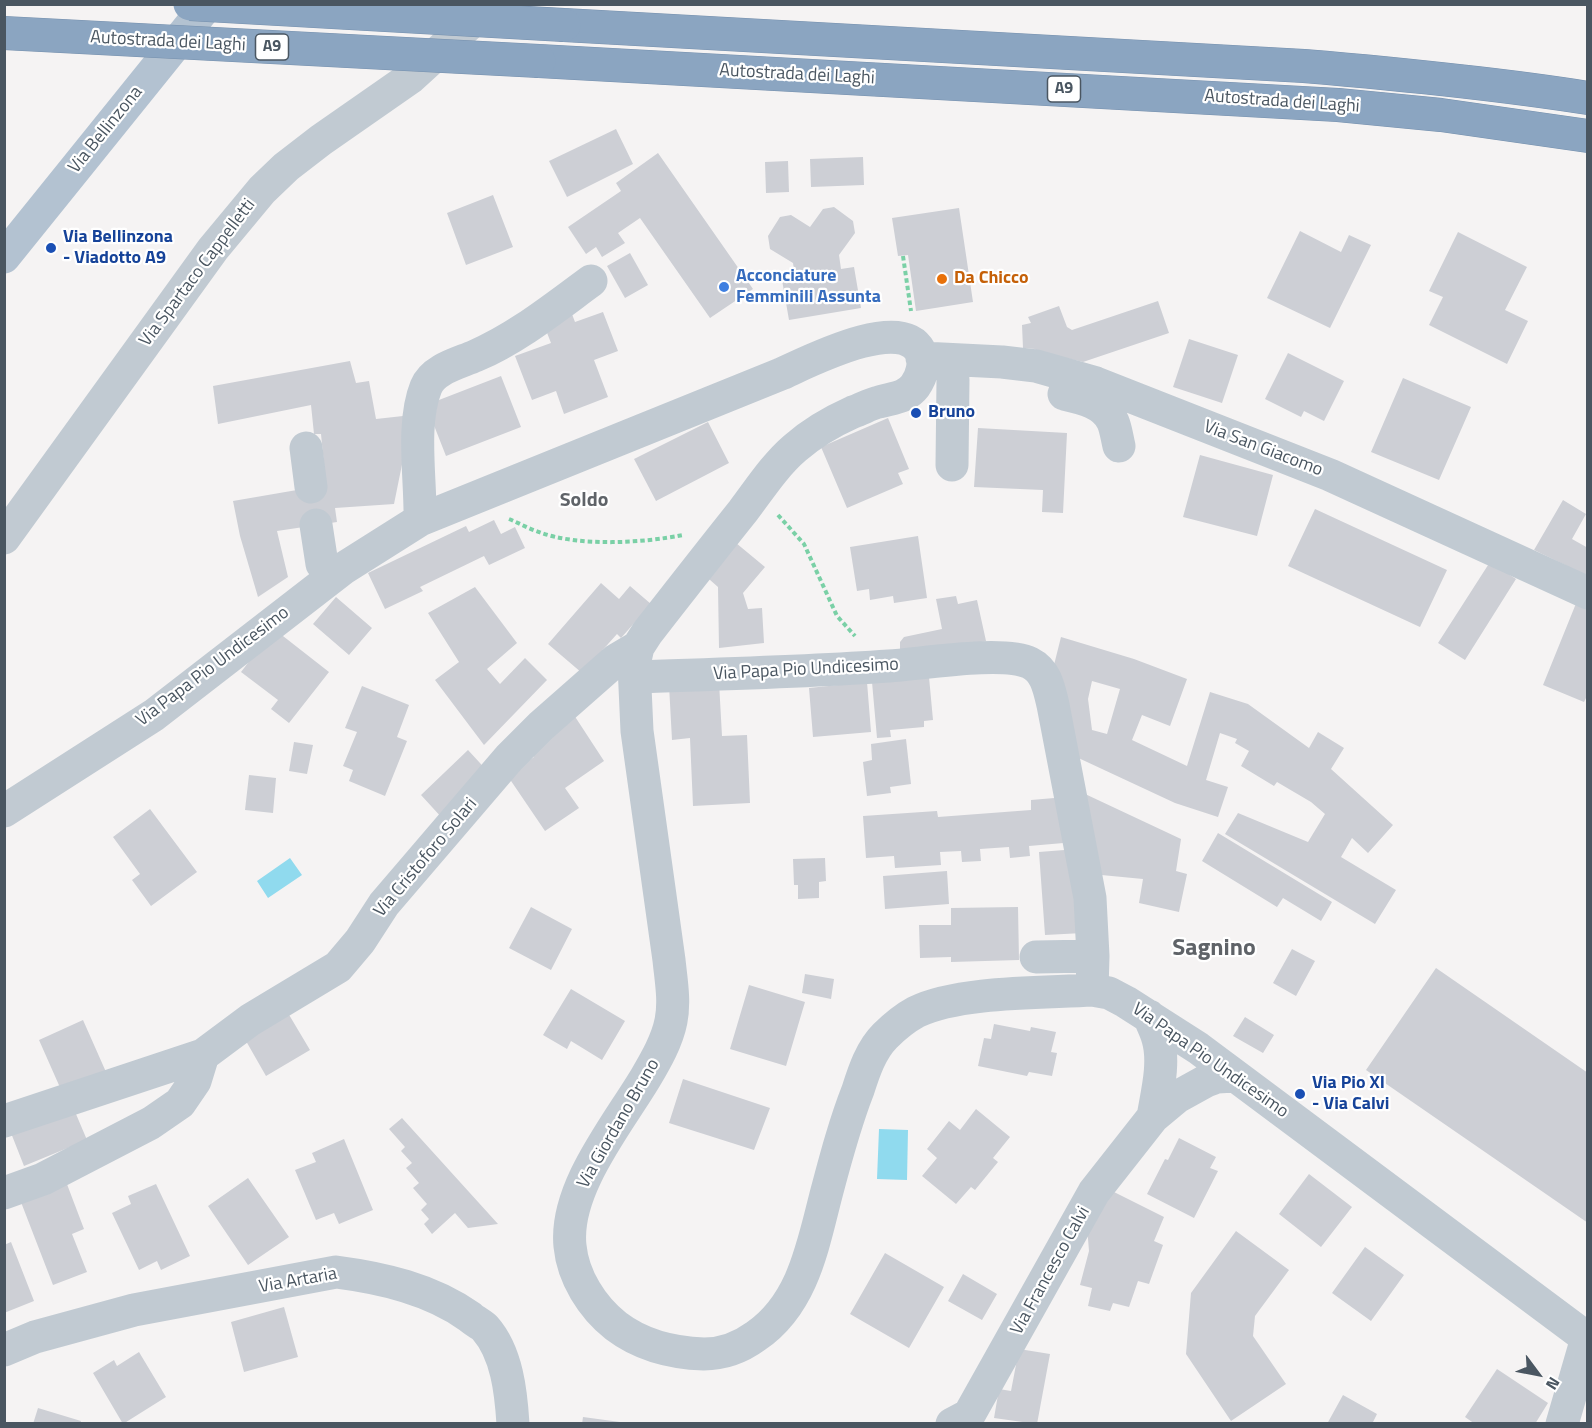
<!DOCTYPE html>
<html>
<head>
<meta charset="utf-8">
<style>
	body { margin:0 }
	#map { position:relative; width:1592px; height:1428px; overflow:hidden; background:#f5f3f3; font-family:"Titillium Web",sans-serif }
	canvas { display:block }
	.frame { position:absolute; inset:0; border:6px solid #4a5661; pointer-events:none }
	.north { position:absolute; left:1508px; top:1344px; width:60px; height:60px; -webkit-text-stroke:4px #fff; paint-order:stroke; rotate:122deg; font-size:16px; font-weight:700; line-height:24px; text-align:center; color:#4a5661 }
	.north::after { content:''; display:block; margin:auto; width:21px; height:27px; background:#4a5661; clip-path:polygon(50% 0,100% 100%,50% 72%,0 100%) }
</style>
</head>
<body>
<div id="map">
<canvas width="1592" height="1428"></canvas>
<div class="frame"></div>
<div class="north">N</div>
</div>
<script>
const context = document.querySelector('canvas').getContext('2d');
context.lineJoin = 'round';
function fillPath(path, color) { context.fillStyle = color; context.fill(path, 'evenodd'); }
function trace(path, color, width, dash) { context.strokeStyle = color; context.lineWidth = width; context.lineCap = dash ? 'butt' : 'round'; context.setLineDash(dash || []); context.stroke(path); }
function write(font, color, halo, rows, align = 'center') {
  context.font = font + ' "Titillium Web",sans-serif'; context.lineWidth = 4.5; context.setLineDash([]); context.textBaseline = 'middle'; context.strokeStyle = halo; context.fillStyle = color; for (const [text, x, y, turn = 0] of rows) {
    context.save(); context.translate(x, y); context.rotate((+turn || 0) * Math.PI / 180); context.textAlign = isNaN(turn) ? turn : align; if (halo) context.strokeText(text, 0, 0); context.fillText(text, 0, 0); context.restore();
  }
}
fillPath(new Path2D(`
	M290,858L302,875L268,898L257,881Z
	M879,1129L908,1130L907,1180L877,1179Z`), '#90daee');
fillPath(new Path2D(`
	M616,129L633,164L567,197L549,161Z
	M658,153L753,289L710,318L640,218L618,233L625,243L602,257L596,247L586,254L568,227L621,191L616,183Z
	M863,157L864,185L811,187L810,159Z
	M788,161L789,192L766,193L765,162Z
	M493,195L513,247L466,265L447,213Z
	M834,207L853,221L855,233L839,255L841,269L854,267L861,308L789,320L782,280L795,277L793,263L770,249L768,236L780,217L791,215L810,227L823,209Z
	M959,208L973,302L916,311L908,255L898,256L892,218Z
	M1300,231L1341,252L1349,235L1371,245L1330,328L1267,298Z
	M1458,232L1527,267L1505,310L1528,321L1507,364L1429,325L1443,297L1429,291Z
	M630,253L648,285L625,298L607,266Z
	M1158,301L1169,333L1083,362L1036,351L1035,349L1023,348L1022,325L1031,323L1028,317L1059,306L1067,327L1072,330Z
	M570,309L575,322L603,312L618,351L594,360L608,397L564,414L556,391L532,400L515,356L551,343L542,320Z
	M1189,339L1238,355L1222,403L1173,387Z
	M1288,353L1344,381L1324,421L1304,411L1301,417L1265,399Z
	M350,361L356,383L369,381L376,419L412,415L394,504L335,508L337,522L277,531L288,577L258,597L240,536L233,501L326,485L321,434H314L311,405L218,424L213,386Z
	M501,376L521,427L446,456L426,405Z
	M1403,378L1471,407L1439,480L1371,452Z
	M888,418L909,469L898,473L903,484L847,508L821,447Z
	M708,422L729,463L656,501L634,459Z
	M978,428L1067,433L1063,513L1042,512L1043,490L974,487Z
	M1200,455L1273,475L1257,536L1183,517Z
	M1563,500L1586,514L1572,539L1588,548V576L1534,550Z
	M1315,509L1447,570L1420,627L1288,566Z
	M494,520L501,534L515,527L525,548L489,565L484,556L420,587L423,591L385,609L368,573L466,526L469,532Z
	M918,536L927,598L894,603L893,596L870,600L869,589L857,591L850,547Z
	M730,538L765,567L743,593L748,609L762,608L764,643L719,648L718,587L701,572Z
	M1490,562L1516,579L1465,660L1438,643Z
	M601,583L619,599L630,586L651,604L621,638L617,634L582,673L548,644Z
	M475,587L517,643L487,669L500,684L525,658L547,680L484,745L435,680L459,662L428,613Z
	M956,596L958,604L977,600L986,641L915,655L900,649V642L904,637L942,629L936,599Z
	M336,597L372,628L349,655L313,624Z
	M1577,601L1588,605V694L1584,702L1543,685Z
	M274,629L329,672L289,723L271,709L278,700L241,672Z
	M1061,637L1134,659L1187,679L1170,726L1142,715L1132,740L1187,766L1210,692L1248,704L1309,748L1318,732L1344,748L1331,769L1393,825L1368,853L1352,838L1341,857L1396,890L1375,924L1225,834L1238,813L1308,842L1325,814L1311,802L1277,782L1274,786L1241,766L1249,751L1235,743L1237,739L1220,733L1206,780L1228,787L1218,817L1175,803L1072,755L1051,677ZM1092,681L1120,689L1107,734L1092,730L1088,699Z
	M929,677L933,720L924,721V727L890,730L891,737L877,738L872,682Z
	M719,682L722,736L747,735L750,803L693,806L690,738L672,740L669,685Z
	M867,682L871,732L813,737L809,688Z
	M362,686L409,705L397,737L407,741L385,796L349,781L353,770L343,766L357,732L345,728Z
	M572,712L604,761L565,788L579,808L545,831L507,775L534,757L525,745Z
	M906,739L911,784L890,787L891,793L867,796L863,762L872,760L871,744Z
	M294,742L313,745L307,774L289,771Z
	M468,750L491,775L443,819L421,795Z
	M249,775L276,778L273,813L245,810Z
	M1083,793L1181,839L1176,871L1187,874L1179,912L1139,903L1143,879L1091,874Z
	M1066,797L1075,842L1029,846L1030,856L1010,858L1009,847L980,849L981,861L962,862L961,851L940,852L941,865L895,868L894,856L866,858L863,816L937,811L938,817L1031,810V800Z
	M150,809L197,872L151,906L132,880L140,874L113,837Z
	M1218,833L1332,902L1321,921L1283,898L1277,907L1202,861Z
	M1077,849L1083,933L1045,935L1039,852Z
	M825,858L826,881L819,882V898L798,899V885H794L793,859Z
	M947,871L949,904L885,909L883,876Z
	M531,907L572,929L551,970L509,948Z
	M1018,907L1019,960L951,962V957L920,958L919,925H951V908Z
	M1292,949L1315,961L1296,996L1273,983Z
	M1436,968L1588,1073V1223L1366,1070Z
	M805,974L834,979L831,999L802,993Z
	M749,985L805,1002L786,1066L730,1049Z
	M571,989L625,1021L602,1060L571,1041L567,1049L543,1035Z
	M285,1008L310,1050L266,1076L242,1034Z
	M1245,1017L1274,1035L1263,1053L1233,1036Z
	M83,1020L106,1072L62,1092L39,1040Z
	M994,1024L1030,1031L1031,1027L1056,1032L1051,1052L1057,1053L1052,1076L1029,1072L1027,1076L978,1066L984,1038L991,1039Z
	M683,1079L770,1108L754,1150L669,1123Z
	M73,1107L87,1140L24,1166L11,1133Z
	M976,1109L1010,1137L993,1158L998,1162L975,1190L971,1187L956,1204L922,1176L937,1158L927,1149L949,1121L960,1130Z
	M402,1118L498,1224L468,1228L455,1213L432,1234L424,1224L429,1219L421,1210L427,1204L413,1188L419,1183L406,1168L412,1163L401,1151L405,1147L389,1129Z
	M1179,1138L1216,1157L1210,1168L1218,1171L1194,1218L1147,1194L1165,1159L1168,1160Z
	M344,1139L373,1210L339,1224L334,1213L316,1220L295,1170L316,1162L312,1153Z
	M1309,1174L1352,1207L1321,1247L1279,1214Z
	M248,1178L289,1237L248,1265L208,1206Z
	M65,1179L84,1229L72,1234L87,1272L53,1285L19,1197Z
	M156,1184L190,1256L161,1270L157,1261L139,1270L112,1213L131,1204L128,1196Z
	M1112,1191L1164,1217L1154,1241L1163,1245L1149,1284L1138,1281L1129,1307L1113,1303L1110,1311L1088,1306L1092,1288L1080,1285L1089,1251L1087,1226Z
	M1236,1231L1289,1270L1255,1316L1253,1336L1286,1384L1231,1421L1186,1354L1191,1293Z
	M11,1242L34,1301L4,1313V1245Z
	M1365,1247L1404,1275L1371,1321L1332,1293Z
	M885,1253L944,1287L909,1348L850,1314Z
	M963,1274L997,1294L982,1320L948,1301Z
	M284,1307L298,1357L244,1372L231,1322Z
	M1019,1349L1050,1354L1037,1424L994,1418L999,1389L1011,1391Z
	M139,1352L166,1397L123,1424L93,1373L114,1360L117,1366Z
	M1497,1369L1548,1403L1535,1424H1475L1465,1417Z
	M1343,1395L1377,1414L1372,1424H1327Z
	M38,1408L81,1421L80,1424H33Z
	M583,1417L620,1422V1424H582Z`), '#cdcfd5');
const highway = new Path2D(`
	M564,25L1304,66C1399,74 1493,83 1588,98
	M539,61L1338,105L1441,115L1588,136`);
trace(highway, '#7690ad', 34);
trace(new Path2D(`
	M903,256L911,311
	M778,515L804,544L837,616L855,636
	M509,519C519,523 529,529 539,532C578,547 643,543 683,535`), '#7ad0a6', 4, [4.5, 3]);
trace(new Path2D(`
	M922,358L1002,362L1036,366L1096,383L1330,475L1588,593
	M1064,394C1082,398 1105,403 1113,422C1116,429 1117,438 1119,446
	M306,448L311,487
	M952,465L953,380
	M420,520C421,480 411,424 426,387C433,369 459,363 475,356C517,338 554,308 591,281
	M316,525L322,564
	M4,538L213,249L262,190L286,167L321,140L410,78L490,5
	M635,677C719,674 805,672 889,666C921,664 1003,650 1030,663C1046,671 1049,688 1053,705L1090,898L1093,956L1092,990
	M4,811L154,715L344,568L420,520L781,374C808,362 900,314 920,351C926,362 922,376 915,386C906,398 892,398 879,402C870,404 862,409 853,412C833,421 812,433 795,448C775,465 759,490 743,511C711,551 679,592 647,633L638,647L634,665L637,731L669,960C671,980 675,1001 671,1021C667,1041 656,1060 646,1077C618,1124 564,1189 570,1246C573,1277 592,1307 616,1326C641,1345 673,1353 704,1354C723,1354 741,1347 756,1336C804,1303 813,1244 827,1191C836,1157 845,1123 858,1090C864,1071 871,1050 885,1036C894,1027 905,1018 916,1012C959,991 1043,993 1092,990L1109,993L1126,1002L1198,1048L1587,1338L1562,1424
	M1036,957L1093,956
	M1149,1016C1152,1024 1156,1031 1158,1039C1165,1063 1157,1093 1153,1117
	M4,1121L203,1055L250,1020L338,967L360,941L384,904L509,758L541,726L616,660L638,647
	M4,1193L43,1179L151,1123L180,1103L195,1081L203,1055
	M4,1350L35,1337L134,1310L336,1272C382,1278 431,1289 470,1317C474,1321 481,1324 485,1328C507,1353 511,1392 513,1424
	M952,1424L969,1415L1094,1192L1153,1117L1177,1097L1206,1081L1217,1077L1235,1076`), '#c1cad2', 33);
trace(new Path2D(`
	M4,257L208,4`), '#b3c2d1', 33);
trace(highway, '#8ba5c1', 33);
const highwayBridge = new Path2D(`
	M190,4L564,25
	M4,33L539,61`);
trace(highwayBridge, '#7690ad', 34, []);
trace(highwayBridge, '#8ba5c1', 33);
for (const [x, y, r, color] of [
	[51,248,6,"#1a4fb4"],
	[942,279,6,"#e8710a"],
	[724,287,6,"#3f7fe0"],
	[916,413,6,"#1a4fb4"],
	[1300,1094,6,"#1a4fb4"]
]) { const dot = new Path2D(); dot.arc(x, y, r, 0, 2 * Math.PI); context.fillStyle = color; context.fill(dot); trace(dot, '#fff', 2); }
for (const [x, y, w] of [
	[272,47,33],
	[1064,89,33]
]) { const box = new Path2D(); box.roundRect(x - w / 2, y - 13, w, 26, 4.5); context.fillStyle = '#fff'; context.fill(box); trace(box, '#4a5661', 1.5); }
write('bold 16px', '#4a5661', null, [
	["A9",272,47],
	["A9",1064,89]
]);
write('18px', '#4a5661', '#fff', [
	["Autostrada dei Laghi",168,42,3],
	["Autostrada dei Laghi",797,75,3],
	["Autostrada dei Laghi",1282,102,4],
	["Via Bellinzona",106,130,-51],
	["Via Spartaco Cappelletti",198,273,-53],
	["Via San Giacomo",1263,449,21],
	["Via Papa Pio Undicesimo",213,667,-37],
	["Via Papa Pio Undicesimo",806,670,-3],
	["Via Cristoforo Solari",426,858,-50],
	["Via Papa Pio Undicesimo",1210,1061,35],
	["Via Giordano Bruno",619,1124,-60],
	["Via Francesco Calvi",1051,1271,-61],
	["Via Artaria",298,1281,-10]
]);
write('bold 18px', '#164399', '#fff', [
	["Via Bellinzona",63,238],
	["- Viadotto A9",63,259],
	["Bruno",928,413],
	["Via Pio XI",1312,1084],
	["- Via Calvi",1312,1105]
], 'left');
write('bold 18px', '#366cbe', '#fff', [
	["Acconciature",736,277],
	["Femminili Assunta",736,298]
], 'left');
write('bold 18px', '#c56008', '#fff', [
	["Da Chicco",954,279]
], 'left');
write('bold 20px', '#5f6368', '#fff', [
	["Soldo",584,501]
]);
write('bold 24px', '#5f6368', '#fff', [
	["Sagnino",1214,949]
]);
</script>
</body>
</html>
